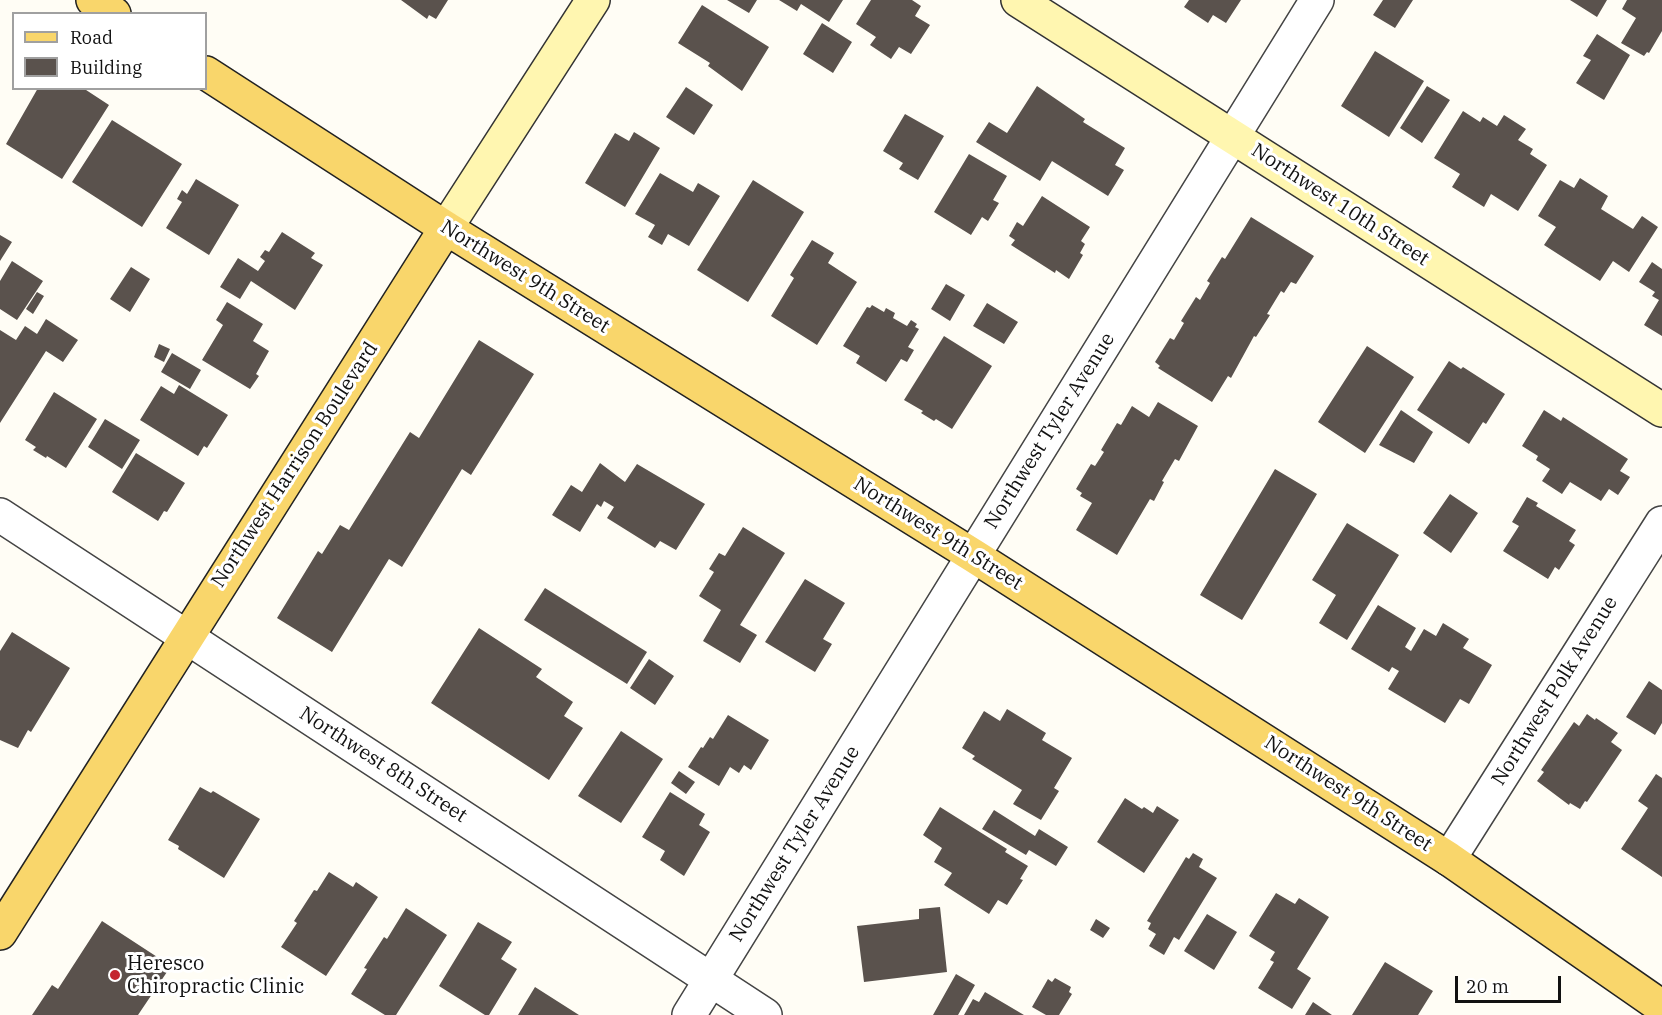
<!DOCTYPE html>
<html>
<head>
<meta charset="utf-8">
<style>
	body { margin:0 }
	#map { position:relative; width:1662px; height:1015px; overflow:hidden; background:#fffdf5; font-family:"IBM Plex Serif",serif }
	canvas { display:block }
	.legend { position:absolute; left:12px; top:12px; width:195px; height:78px; box-sizing:border-box; background:#fff; border:2px solid #a0a0a0; margin:0; padding:8px 10px; list-style:none; font-size:18px; color:#111 }
	.legend li { display:flex; align-items:center; gap:12px; height:30px }
	.legend b { width:30px; border:2px solid #a0a0a0 }
	.scale { position:absolute; left:1455px; top:976px; width:106px; height:27px; box-sizing:border-box; border:3px solid #111; border-top:0; padding-left:8px; font-size:18px; line-height:21px; white-space:nowrap; color:#111; -webkit-text-stroke:4px #fff; paint-order:stroke }
</style>
</head>
<body>
<div id="map">
<canvas width="1662" height="1015"></canvas>
<ul class="legend">
<li><b style="height:8px;background:#f9d66b"></b>Road</li>
<li><b style="height:16px;background:#5a524d"></b>Building</li>
</ul>
<div class="scale">20 m</div>
</div>
<script>
const context = document.querySelector('canvas').getContext('2d');
context.lineJoin = 'round';
function fillPath(path, color) { context.fillStyle = color; context.fill(path, 'evenodd'); }
function trace(path, color, width, dash) { context.strokeStyle = color; context.lineWidth = width; context.lineCap = dash ? 'butt' : 'round'; context.setLineDash(dash || []); context.stroke(path); }
function write(font, color, halo, rows, align = 'center') {
  context.font = font + ' "IBM Plex Serif",serif'; context.lineWidth = 6; context.setLineDash([]); context.textBaseline = 'middle'; context.strokeStyle = halo; context.fillStyle = color; for (const [text, x, y, turn = 0] of rows) {
    context.save(); context.translate(x, y); context.rotate((+turn || 0) * Math.PI / 180); context.textAlign = isNaN(turn) ? turn : align; if (halo) context.strokeText(text, 0, 0); context.fillText(text, 0, 0); context.restore();
  }
}
fillPath(new Path2D(`
	M401,0H448L436,19L429,15L427,19Z
	M727,0H757L749,13Z
	M779,0H843L829,22L801,4L797,11Z
	M871,0H912L921,6L915,16L930,25L911,54L899,47L891,59L870,45L876,37L856,24Z
	M1189,0H1241L1226,23L1213,15L1208,23L1184,7Z
	M1383,0H1413L1395,28L1373,15Z
	M1570,0H1607L1597,17Z
	M1627,0H1662V31L1649,53L1647,52L1644,56L1621,43L1636,18L1622,9Z
	M702,5L769,47L742,91L708,66L710,63L678,43Z
	M822,23L852,42L833,73L803,54Z
	M1597,34L1630,55L1604,100L1576,83L1591,60L1583,56Z
	M1375,51L1424,81L1389,137L1341,106Z
	M1037,86L1085,119L1083,122L1125,148L1115,165L1124,170L1108,196L1052,161L1040,181L976,142L989,122L1007,133Z
	M1427,86L1450,100L1422,143L1400,128Z
	M686,87L713,105L694,135L666,117Z
	M38,88H83L109,105L62,179L6,144Z
	M1463,111L1480,122L1483,117L1497,126L1504,115L1526,129L1518,140L1533,149L1530,154L1547,165L1518,211L1491,194L1484,207L1452,187L1460,174L1434,158Z
	M905,114L944,136L918,180L899,169L903,163L883,151Z
	M112,120L182,164L142,227L72,182Z
	M634,132L660,148L625,207L585,183L615,133L629,141Z
	M969,154L1007,176L993,200L999,203L988,221L982,217L971,235L934,212Z
	M660,173L693,192L698,183L720,196L689,246L668,234L662,245L648,237L655,225L635,214Z
	M1580,178L1608,196L1601,209L1633,229L1642,216L1658,227L1629,272L1613,261L1600,281L1544,245L1556,227L1538,216L1560,180L1574,188Z
	M196,179L239,205L209,255L166,228L182,202L177,199L182,190L187,194Z
	M753,180L804,212L748,302L697,270Z
	M1042,196L1090,227L1081,241L1085,244L1080,253L1083,255L1069,279L1056,270L1055,273L1011,245L1015,240L1009,236L1017,222L1023,226Z
	M1251,217L1314,256L1296,284L1291,282L1284,293L1281,291L1267,314L1270,315L1256,337L1254,336L1231,378L1228,376L1212,402L1158,368L1160,366L1155,362L1170,338L1174,340L1184,323L1181,321L1196,297L1200,300L1210,283L1207,281L1222,257L1225,259Z
	M282,232L315,253L311,258L323,265L295,310L251,281L240,299L220,287L238,258L258,271L265,261L260,257L265,250L269,252Z
	M0,235L12,242L0,261Z
	M812,240L834,253L828,263L857,282L817,345L771,316L794,278L790,275Z
	M12,261L43,281L17,320L0,309V281Z
	M1652,262L1662,269V336L1644,325L1659,300L1652,296L1655,292L1639,282Z
	M131,267L150,279L130,312L110,299Z
	M946,284L965,295L950,321L931,309Z
	M37,292L44,296L33,314L26,309Z
	M227,302L263,324L253,341L269,351L256,374L259,376L250,389L202,360L223,325L216,320Z
	M987,303L1018,322L1004,344L973,326Z
	M872,305L884,312L886,308L895,313L893,318L907,326L911,320L917,324L915,327L919,329L908,347L914,350L907,362L901,359L886,382L856,363L860,356L843,346L867,307L870,308Z
	M46,319L78,340L63,362L46,351L0,423V330L16,340L25,326L37,334Z
	M944,336L992,366L952,429L936,419L934,421L921,413L923,411L904,400Z
	M479,340L534,374L471,475L462,469L402,567L389,559L332,652L277,618L318,551L322,554L340,525L349,530L410,432L419,438Z
	M159,344L170,349L164,362L154,357Z
	M1367,346L1414,377L1365,453L1318,422Z
	M172,353L201,370L190,389L161,372Z
	M1449,361L1461,369L1463,367L1505,394L1486,424L1483,422L1469,444L1417,410Z
	M179,385L228,415L207,448L204,446L198,456L140,420L161,386L174,394Z
	M54,392L97,419L66,468L47,456L46,458L33,450L36,447L25,440Z
	M1158,402L1198,426L1179,461L1175,459L1162,481L1164,482L1154,501L1150,499L1117,555L1076,530L1092,503L1080,496L1082,493L1076,489L1091,464L1095,466L1104,452L1101,450L1117,423L1121,425L1132,406L1149,417Z
	M1401,410L1433,432L1414,463L1379,445Z
	M1544,410L1561,421L1563,417L1628,459L1620,471L1630,477L1618,495L1609,489L1601,501L1570,482L1562,494L1542,481L1550,469L1536,460L1538,456L1522,446Z
	M105,419L140,440L122,469L88,447Z
	M136,453L185,483L167,512L164,511L158,521L112,492Z
	M600,463L625,482L637,464L705,504L676,550L660,541L655,548L607,518L614,507L604,501L601,507L597,504L580,532L552,515L571,485L582,492Z
	M1275,469L1317,494L1242,620L1200,595Z
	M1450,494L1478,513L1451,553L1423,533Z
	M1527,497L1538,503L1536,506L1576,530L1569,541L1575,545L1559,570L1555,567L1548,579L1503,551L1519,526L1512,522Z
	M1347,523L1399,555L1347,640L1319,623L1336,595L1312,580Z
	M743,527L785,553L740,625L757,635L740,663L703,641L721,610L699,596L714,572L709,569L719,553L725,556Z
	M805,579L845,603L823,639L832,644L815,672L765,642Z
	M545,588L647,652L627,684L524,620Z
	M1378,605L1416,628L1405,647L1411,651L1424,629L1436,636L1443,623L1469,639L1463,648L1492,665L1469,704L1460,699L1445,723L1388,689L1399,671L1392,667L1389,672L1351,649Z
	M479,628L542,669L536,677L573,702L564,716L583,728L549,780L431,703Z
	M12,632L70,668L31,732L28,730L18,748L0,740V651Z
	M649,659L674,676L655,705L630,688Z
	M1649,681L1662,690V723L1655,735L1626,717Z
	M1007,709L1046,733L1042,740L1072,758L1054,788L1059,791L1041,820L1013,804L1022,790L972,759L975,756L962,748L984,711L1000,721Z
	M1587,714L1595,720L1596,718L1618,733L1611,742L1622,750L1587,802L1585,801L1580,809L1570,803L1569,805L1537,781L1544,772L1541,770L1574,722L1579,726Z
	M728,715L769,740L751,770L744,765L739,773L730,767L719,786L688,767L701,747L703,748L710,737L713,739Z
	M621,731L663,759L621,823L578,796Z
	M679,771L695,782L686,794L671,783Z
	M1656,774L1662,778V877L1621,849L1648,808L1638,801Z
	M200,787L211,793L213,791L260,819L224,878L178,849L179,846L168,840Z
	M670,792L705,814L699,825L710,832L684,876L660,860L665,851L642,837Z
	M1125,798L1142,809L1144,807L1153,813L1157,806L1179,820L1144,873L1097,842Z
	M940,807L1007,849L1005,852L1028,866L1020,879L1023,880L1007,905L998,900L989,914L944,885L952,873L934,862L942,848L923,835Z
	M994,810L1035,836L1039,829L1068,847L1056,866L1029,850L1026,855L982,829Z
	M1193,853L1203,859L1199,867L1217,878L1179,940L1174,937L1164,955L1149,946L1156,934L1148,929L1151,923L1147,921L1186,857L1189,859Z
	M329,872L353,887L356,882L378,897L326,976L281,947L297,923L294,921L314,890L317,891Z
	M1276,893L1295,904L1299,898L1329,917L1297,969L1311,978L1292,1009L1258,988L1274,962L1270,960L1275,952L1249,936Z
	M940,907L947,972L864,982L857,926L919,919V909Z
	M406,908L447,935L396,1015H385L351,994L367,969L364,968L384,937L387,939Z
	M1207,914L1237,932L1214,970L1184,951Z
	M1096,919L1110,928L1103,938L1090,930Z
	M102,921L171,966L138,1015H32L52,985L58,989Z
	M478,922L512,942L501,959L517,969L489,1015H485L439,986Z
	M1385,962L1433,991L1418,1015H1352Z
	M956,974L975,985L958,1015H933Z
	M1055,978L1071,987L1069,992L1072,994L1059,1015H1046L1032,1007L1048,979L1052,982Z
	M535,987L579,1015H518Z
	M985,992L1024,1015H964L973,999L979,1002Z
	M1313,1002L1332,1015H1305Z`), '#5a524d');
const street = new Path2D(`
	M0,515L765,1015
	M1449,859L1662,523
	M689,1015L1317,0`);
const secondary = new Path2D(`
	M1018,0L1662,410
	M446,228L593,0`);
const primary = new Path2D(`
	M93,0L114,14
	M206,73L446,228L974,556L1449,859L1662,1007
	M0,933L446,228`);
trace(street, '#444', 36);
trace(secondary, '#333', 36);
trace(primary, '#222', 36);
trace(street, '#fff', 33);
trace(secondary, '#fff6b0', 33);
trace(primary, '#f9d66b', 33);
for (const [x, y, r, color] of [
	[115,975,6,"#c4262e"]
]) { const dot = new Path2D(); dot.arc(x, y, r, 0, 2 * Math.PI); context.fillStyle = color; context.fill(dot); trace(dot, '#fff', 2); }
write('20px', '#111', '#fff', [
	["Northwest 10th Street",1340,205,33],
	["Northwest 9th Street",525,277,32],
	["Northwest Tyler Avenue",1050,431,-58],
	["Northwest Harrison Boulevard",295,465,-57],
	["Northwest 9th Street",938,534,32],
	["Northwest Polk Avenue",1555,691,-58],
	["Northwest 8th Street",383,765,33],
	["Northwest 9th Street",1348,794,33],
	["Northwest Tyler Avenue",795,844,-58]
]);
write('20px', '#111', '#fff', [
	["Heresco",127,964],
	["Chiropractic Clinic",127,987]
], 'left');
</script>
</body>
</html>
